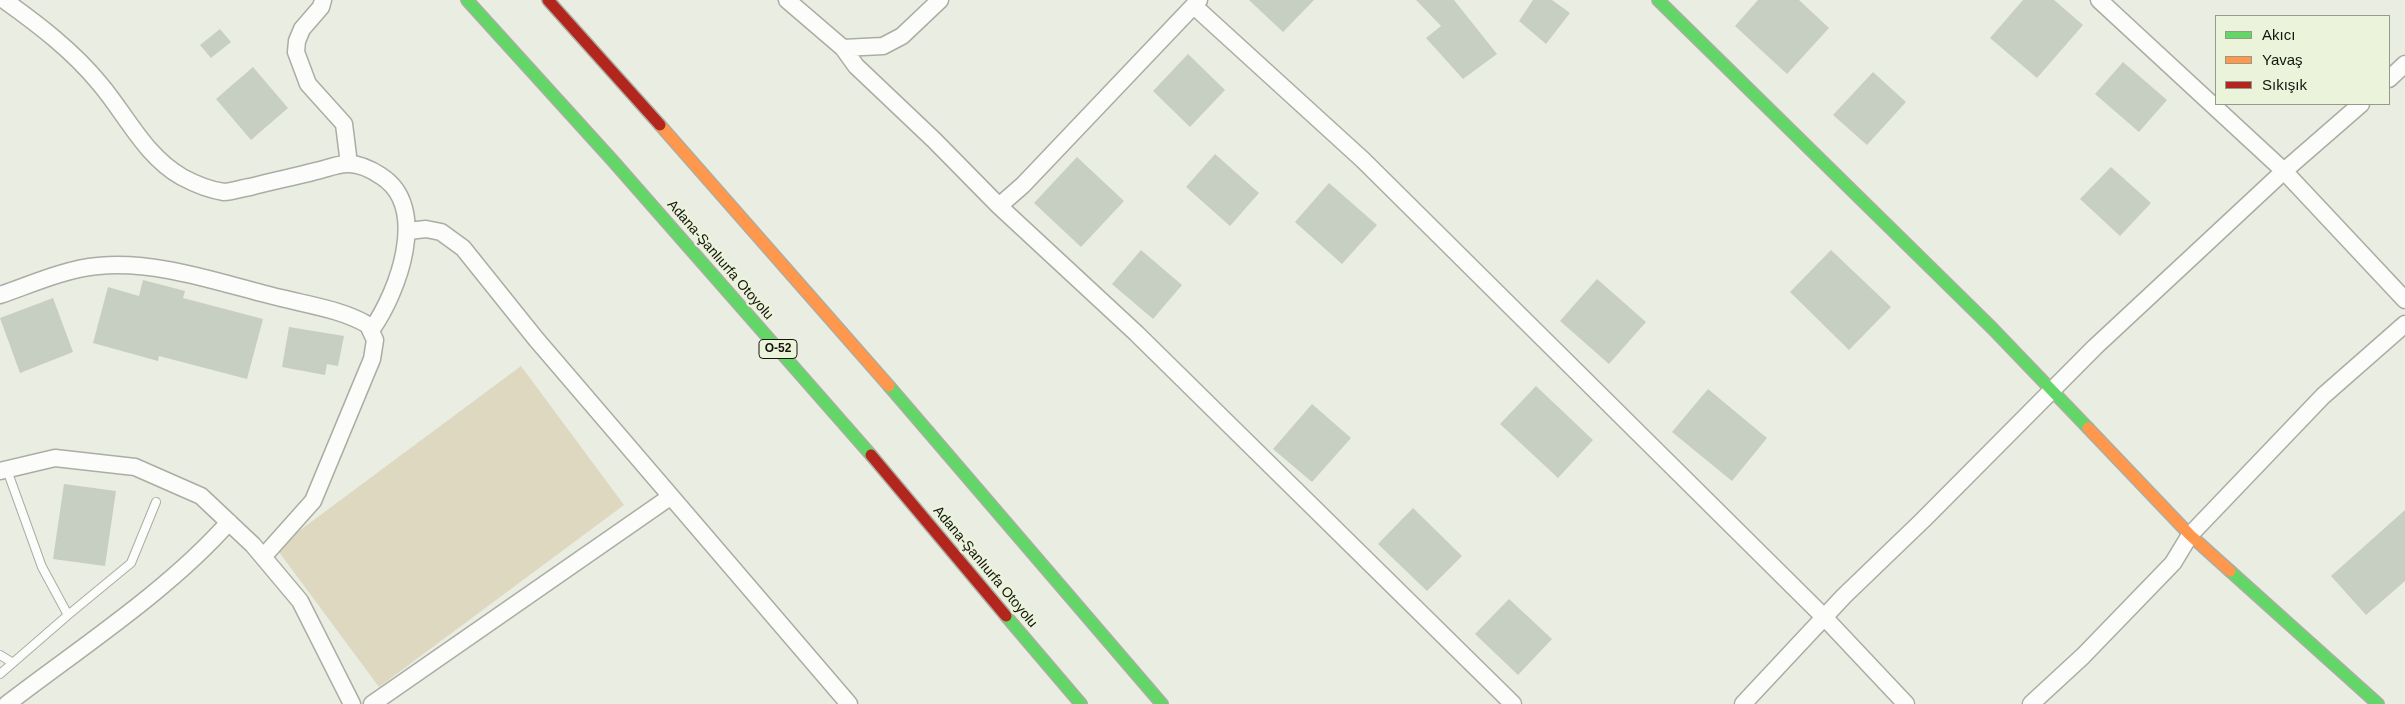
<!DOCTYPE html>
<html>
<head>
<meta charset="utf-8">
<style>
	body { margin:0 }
	#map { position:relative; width:2405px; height:704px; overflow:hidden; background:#eaede1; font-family:Arial,sans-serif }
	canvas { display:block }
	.legend { position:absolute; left:2215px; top:15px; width:175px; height:90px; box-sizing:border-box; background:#ecf3db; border:1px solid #959a89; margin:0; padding:6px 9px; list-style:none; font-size:15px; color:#13150d }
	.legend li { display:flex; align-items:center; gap:10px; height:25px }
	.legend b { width:25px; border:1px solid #959a89 }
</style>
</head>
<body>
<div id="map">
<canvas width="2405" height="704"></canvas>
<ul class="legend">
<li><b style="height:6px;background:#63d668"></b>Akıcı</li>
<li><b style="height:6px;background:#ff974d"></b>Yavaş</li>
<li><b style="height:6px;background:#b3261e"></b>Sıkışık</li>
</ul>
</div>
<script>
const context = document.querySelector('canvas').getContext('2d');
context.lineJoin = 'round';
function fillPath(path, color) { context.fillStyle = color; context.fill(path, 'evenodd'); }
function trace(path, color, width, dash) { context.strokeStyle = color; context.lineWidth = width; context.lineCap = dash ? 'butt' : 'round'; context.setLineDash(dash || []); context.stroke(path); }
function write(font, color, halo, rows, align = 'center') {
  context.font = font + ' Arial,sans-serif'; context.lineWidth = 5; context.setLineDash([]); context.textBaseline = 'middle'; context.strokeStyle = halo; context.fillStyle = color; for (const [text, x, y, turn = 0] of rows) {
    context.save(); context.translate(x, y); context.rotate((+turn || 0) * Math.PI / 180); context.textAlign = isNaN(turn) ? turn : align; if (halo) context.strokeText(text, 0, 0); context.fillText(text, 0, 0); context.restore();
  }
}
fillPath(new Path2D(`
	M521,366L624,505L379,687L276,548Z`), '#ded8c1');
fillPath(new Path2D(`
	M1249,0H1314L1283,32Z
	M1416,0H1454L1497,54L1463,79L1426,38L1441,26Z
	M1533,0H1552L1570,13L1546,44L1519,21Z
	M1758,0H1799L1829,28L1787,74L1735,26Z
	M2023,0H2054L2083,25L2037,78L1990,38Z
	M220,29L231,42L211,58L200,45Z
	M1188,54L1225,90L1190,127L1153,91Z
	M2123,62L2167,100L2139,132L2095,94Z
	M253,67L288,108L251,140L216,99Z
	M1873,72L1906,102L1867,145L1833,115Z
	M1215,154L1259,193L1230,226L1186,187Z
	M1077,157L1124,201L1081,247L1034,203Z
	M2111,167L2151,203L2120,236L2080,199Z
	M1329,183L1377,225L1342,264L1295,222Z
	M1141,250L1182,285L1153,319L1112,284Z
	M1831,250L1891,307L1849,350L1790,292Z
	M1597,279L1646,322L1609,364L1560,321Z
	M143,280L185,291L183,298L263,319L247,379L159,356L158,361L93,343L108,287L139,296Z
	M53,298L73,352L20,373L0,318Z
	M289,327L344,336L338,366L327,364L325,375L282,367Z
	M1536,386L1593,440L1558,478L1500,424Z
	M1708,389L1767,438L1732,481L1672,432Z
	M1312,404L1351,438L1312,482L1273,449Z
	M64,484L116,491L105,566L53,559Z
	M1413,508L1462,556L1427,591L1378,544Z
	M2405,510V581L2366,615L2331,576Z
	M1509,599L1552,639L1518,675L1475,634Z`), '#c7cfc2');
const lane = new Path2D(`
	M68,615L131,563L156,502
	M0,655L13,663
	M0,674L68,615L42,567L7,470`);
const street = new Path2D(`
	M4,0C39,25 73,51 100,84C127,116 145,156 182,177C195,184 210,190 224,192C232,192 242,188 250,187C272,181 294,177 316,171C326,169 339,163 349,164C360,164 372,170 381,176C430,207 398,292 372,329
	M323,0L321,7L302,29L297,41L296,52L308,84L344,124L349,164
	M787,0L843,48L883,46L902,36L940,0
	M2099,0L2284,171L2405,300
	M1194,6L1363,160L1824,617L1906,704
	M843,48L856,66L934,140L999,206L1136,333L1513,704
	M2389,79L2405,64
	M999,206L1023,185L1199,0
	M408,231L426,229L441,232L463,248L536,339L849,704
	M0,295C32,284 65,269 98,266C159,260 222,284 281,298C309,305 343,310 368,325L375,340L372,359L313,501L263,557
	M0,471L55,458L135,467L201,496L253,545L300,601L352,704
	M7,704C80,648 169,590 229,522
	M372,704L670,497
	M1743,704L1844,596L1923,520L2095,347L2284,171L2361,104
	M2031,704L2083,656L2173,563L2190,535L2323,396L2405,324`);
const fast = new Path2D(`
	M467,0L613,161L871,455
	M1658,0L1992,328L2088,428
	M889,386L1162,704
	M2230,571L2378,704
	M1006,616L1081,704`);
const slow = new Path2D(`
	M660,125L889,386
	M2088,428L2190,535L2230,571`);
const jam = new Path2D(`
	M548,0L660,125
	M871,455L1006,616`);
trace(lane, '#aaada3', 10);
trace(street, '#aaada3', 19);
trace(fast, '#aaada3', 14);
trace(slow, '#aaada3', 14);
trace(jam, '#aaada3', 14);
trace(lane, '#fcfcfa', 8);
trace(street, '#fcfcfa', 16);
trace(fast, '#63d668', 11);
trace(slow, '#ff974d', 11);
trace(jam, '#b3261e', 11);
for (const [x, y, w] of [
	[778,349,38]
]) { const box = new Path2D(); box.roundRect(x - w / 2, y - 9.5, w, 19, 4); context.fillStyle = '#ecf3db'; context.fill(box); trace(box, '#13150d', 1); }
write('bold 12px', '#13150d', null, [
	["O-52",778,349]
]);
write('14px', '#13150d', '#ecf3db', [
	["Adana-Şanlıurfa Otoyolu",720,260,49],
	["Adana-Şanlıurfa Otoyolu",985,567,50]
]);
</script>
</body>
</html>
